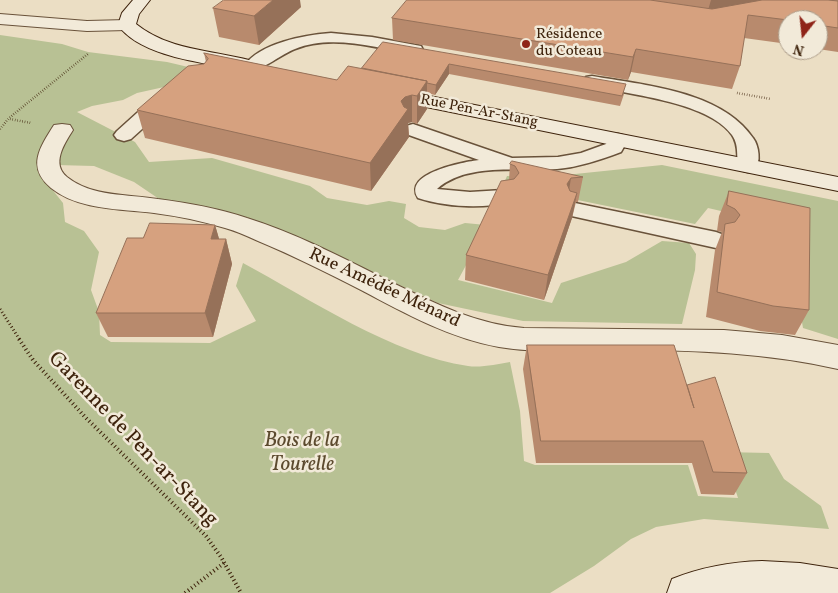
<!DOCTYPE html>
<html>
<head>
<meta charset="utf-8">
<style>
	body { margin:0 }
	#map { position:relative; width:838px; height:593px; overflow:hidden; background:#ebdec4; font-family:Vollkorn,serif }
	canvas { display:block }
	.north { position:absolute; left:778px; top:10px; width:50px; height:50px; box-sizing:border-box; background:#f2ead9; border:1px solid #aa9a87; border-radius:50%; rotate:196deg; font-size:14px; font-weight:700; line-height:20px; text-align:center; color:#3e230c }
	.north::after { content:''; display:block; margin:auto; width:18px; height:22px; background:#8f2418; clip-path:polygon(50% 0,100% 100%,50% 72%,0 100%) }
</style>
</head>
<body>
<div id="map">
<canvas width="838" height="593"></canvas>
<div class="north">N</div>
</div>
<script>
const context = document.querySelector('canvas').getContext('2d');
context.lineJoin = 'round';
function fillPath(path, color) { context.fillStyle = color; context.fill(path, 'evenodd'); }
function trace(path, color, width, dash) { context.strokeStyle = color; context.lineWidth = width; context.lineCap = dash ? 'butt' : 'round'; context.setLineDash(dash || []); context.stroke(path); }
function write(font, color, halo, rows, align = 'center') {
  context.font = font + ' Vollkorn,serif'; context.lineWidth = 5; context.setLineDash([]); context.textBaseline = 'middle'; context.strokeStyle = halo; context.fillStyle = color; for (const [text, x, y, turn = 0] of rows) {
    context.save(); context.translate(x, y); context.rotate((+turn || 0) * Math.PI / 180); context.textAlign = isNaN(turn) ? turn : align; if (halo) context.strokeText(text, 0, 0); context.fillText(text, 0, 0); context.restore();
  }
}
fillPath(new Path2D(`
	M0,35L62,44L88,52L167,62L201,70L173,85L137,93L123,100L92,106L77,112L135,142L149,162L212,158L310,186L327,198L367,205L389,201L406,204L404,218L419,227L445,230L465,223L486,225L507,176L546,177L662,165L838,201V339L803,328L800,310L799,229L708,208L695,224L509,186L458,280L552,303L561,283L626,262L662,241L689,243L696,254L695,270L682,324L523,321L438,303L286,232L162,201L134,182L94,166L56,165L47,183L63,203L65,222L84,231L99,252L91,290L99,312L100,335L111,342L210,343L256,321L236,286L243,263C310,299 393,355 468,366C481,368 497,364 510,362L520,411L524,461L535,465H688L698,496L738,498L723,452L769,453L784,479L821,506L829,529L704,519L656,527L631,539L594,566L550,593H0Z`), '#b8c194');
const lane = new Path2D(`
	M331,33L372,37L421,46L423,50L421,54L415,55C378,48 332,34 295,49C281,54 260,73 247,70L244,66C260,43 304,35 331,33Z
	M592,76C644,85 721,91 753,138C759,146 761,162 755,170L748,172L741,170C734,160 741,148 732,135C708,101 624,94 586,85L583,81L586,77Z
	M165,92L172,94L174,98L172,102L131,139L124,141L117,139L114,135L117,131L158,94Z
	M413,124L512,158L558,157L581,153L606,144L611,136L618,134L625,136L628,140L621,152C600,160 579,167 557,169C519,172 467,162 437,189L470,192L503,190L511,192L514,197L511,202C482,209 446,207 418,198C402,173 464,162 479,160L406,134L403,130L406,126Z
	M575,203L716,232L724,235L728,240L724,245L716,248L567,215L564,210L567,205Z`);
const street = new Path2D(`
	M0,14L87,21L127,20L133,21L136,25L133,29L127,30L87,31L0,24Z
	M62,124L70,125L73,130C64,144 51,164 67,177C92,197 128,194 158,199C188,203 218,208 247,218C295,233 341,257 385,279C430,301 473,324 524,328L724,330L782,335L838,345V369C767,353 696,350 624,350C583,350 540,354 499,347C450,338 406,314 363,291C328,273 294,256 258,241C247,236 236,231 225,228C202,221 178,216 154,213C121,209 78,210 51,188C26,167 40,147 54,125Z`);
const secondary = new Path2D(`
	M133,0H150L139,14L136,24C168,50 210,50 249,60L252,64L249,68L242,70C206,63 140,57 118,25L122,13Z
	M389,88L838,177V191L382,98L379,94L382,90Z
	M762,561L800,563L838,569V593H667L672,579C702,567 730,562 762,561Z`);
trace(lane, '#69523a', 3);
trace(street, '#69523a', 2);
trace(secondary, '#3e230c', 2);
trace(new Path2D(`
	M737,93L771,99
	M10,119L31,123
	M0,129L9,118L89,53`), '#3e230c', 2.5, [0.5, 2]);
trace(new Path2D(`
	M0,309L20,340`), '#3e230c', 3, [1, 2.5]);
trace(new Path2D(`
	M19,339L33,360L86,418L206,536L221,557L241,593
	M185,593L224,563`), '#3e230c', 4, [1, 3]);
fillPath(lane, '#f2ead9');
fillPath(street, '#f2ead9');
fillPath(secondary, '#f2ead9');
fillPath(new Path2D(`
	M407,0H838V52L818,49V20H788V44L744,38L740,66L732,89L631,72L628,80L393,40L392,18Z
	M301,7L259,45L219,37L213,8Z
	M383,42L624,94L620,106L449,74L435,95L427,93V109L417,124L412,122L408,123L409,137L371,191L145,138L137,110L204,64L206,62L204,53L337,80L362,68Z
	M510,164L583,177L578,202H576L572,218L544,300L465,280L466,255L509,180Z
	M729,191L809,310L795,335L760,331L706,317L715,250L722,232L717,231L719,216Z
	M215,225L219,239H226L232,264L213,337H108L96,313L143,238Z
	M527,345L687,386L747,473L734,495L701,494L692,463H536L523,369Z`), '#b88a6d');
fillPath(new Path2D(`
	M273,0H300L301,7L259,45L254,16Z
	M711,0H784L706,17Z
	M636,49L631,72L628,80L633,57Z
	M449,64V74L435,95L436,85Z
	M427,81V109L417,124V96Z
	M412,95V122L408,123L409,137L371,191L370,163L401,101L405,97Z
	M571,178L567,203V184Z
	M577,193L572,218L544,300L548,275Z
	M215,225L222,249L211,239Z
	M226,239L232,264L213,337L205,313Z`), '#967159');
const building = new Path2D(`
	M224,0H273L254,16L213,8Z
	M407,0H650L712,9L762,0H828L838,1V28L818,25V20H788L748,15L740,66L636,49L633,57L392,18Z
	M383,42L626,84L622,96L449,64L436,85L427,83V81L362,68Z
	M204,53L337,80L348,66L427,81L417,96L412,95L405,97L401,101L404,107L408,109L370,163L137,110L188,66L204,64L208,59Z
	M512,161L583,177L571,178L567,184L570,191L577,193L548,275L466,255L501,181L514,179L519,173L515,166L510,164Z
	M729,191L810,208L809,310L773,306L717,292L725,224L735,222L740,215L735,209L727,205Z
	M150,223L215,225L211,239H226L205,313H96L127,238H143Z
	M527,345H674L694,408L687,385L715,377L747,473L713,472L703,441H541Z`);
fillPath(building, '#d6a17f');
trace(building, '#967159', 1);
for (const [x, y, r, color] of [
	[526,44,5,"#8f2418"]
]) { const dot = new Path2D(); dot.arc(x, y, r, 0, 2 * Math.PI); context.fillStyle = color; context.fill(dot); trace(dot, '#f2ead9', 2); }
write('15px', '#3e230c', '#f2ead9', [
	["Résidence",536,35],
	["du Coteau",536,52]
], 'left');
write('15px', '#3e230c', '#f2ead9', [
	["Rue Pen-Ar-Stang",479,112,11]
]);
write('18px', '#3e230c', '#f2ead9', [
	["Rue Amédée Ménard",384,289,25]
]);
write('21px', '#3e230c', '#f2ead9', [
	["Garenne de Pen-ar-Stang",132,440,46]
]);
write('italic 21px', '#5c4a2e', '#f2ead9', [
	["Bois de la",302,442],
	["Tourelle",302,466]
]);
</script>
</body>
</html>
